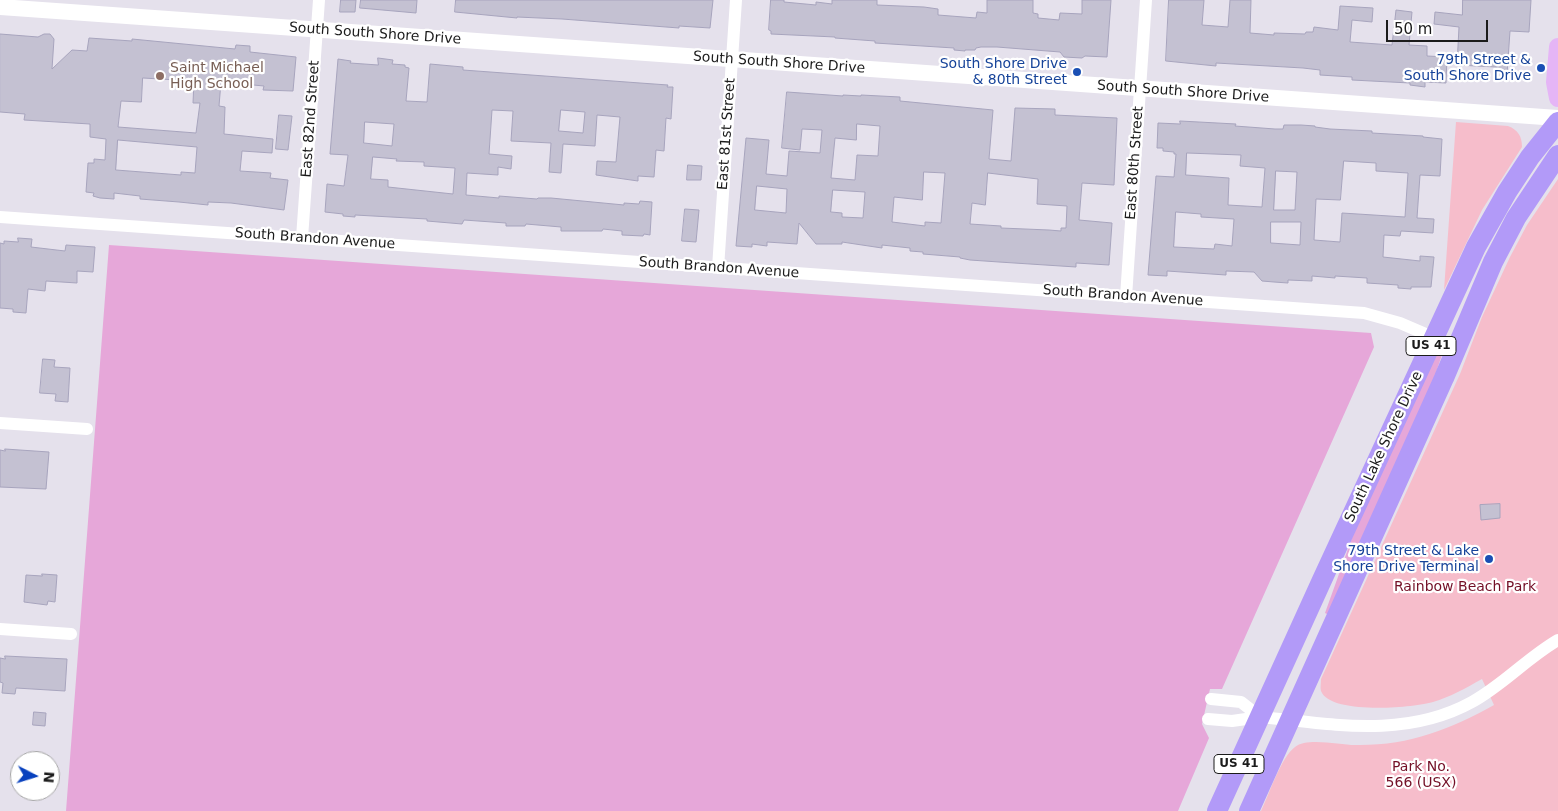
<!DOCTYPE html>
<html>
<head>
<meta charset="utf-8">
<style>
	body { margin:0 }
	#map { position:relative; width:1558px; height:811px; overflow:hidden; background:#e5e1ec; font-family:"DejaVu Sans",sans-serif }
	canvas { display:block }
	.north { position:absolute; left:10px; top:751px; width:50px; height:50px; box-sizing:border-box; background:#fff; border:1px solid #a4a4a4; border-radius:50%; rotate:95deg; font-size:14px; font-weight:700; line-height:20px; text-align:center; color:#1b1b1b }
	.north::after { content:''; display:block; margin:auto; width:18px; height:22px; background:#0841be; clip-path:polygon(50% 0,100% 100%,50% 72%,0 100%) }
	.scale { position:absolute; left:1386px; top:20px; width:102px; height:22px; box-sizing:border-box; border:2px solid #1b1b1b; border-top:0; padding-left:6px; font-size:15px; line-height:18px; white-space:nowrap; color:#1b1b1b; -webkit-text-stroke:4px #fff; paint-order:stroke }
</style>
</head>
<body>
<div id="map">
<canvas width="1558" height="811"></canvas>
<div class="north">N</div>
<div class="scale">50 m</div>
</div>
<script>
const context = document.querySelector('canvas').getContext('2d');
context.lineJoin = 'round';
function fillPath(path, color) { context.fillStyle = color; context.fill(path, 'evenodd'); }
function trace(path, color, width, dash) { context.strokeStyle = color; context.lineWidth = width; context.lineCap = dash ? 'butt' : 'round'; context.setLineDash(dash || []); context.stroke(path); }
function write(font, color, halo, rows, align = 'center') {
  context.font = font + ' "DejaVu Sans",sans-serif'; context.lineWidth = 4.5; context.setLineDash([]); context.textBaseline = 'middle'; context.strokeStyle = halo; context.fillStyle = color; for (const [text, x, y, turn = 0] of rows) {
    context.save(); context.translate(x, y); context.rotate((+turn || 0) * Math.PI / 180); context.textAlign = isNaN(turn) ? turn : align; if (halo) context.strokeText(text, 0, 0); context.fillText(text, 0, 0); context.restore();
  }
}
fillPath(new Path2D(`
	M109,245L1371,333L1374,347L1222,689H1210L1202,724L1209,738L1178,811H66Z
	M1439,344L1445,346L1428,396L1329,615L1325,613L1358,521Z`), '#e6a7d9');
fillPath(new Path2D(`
	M1456,122L1508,126C1518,130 1522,136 1522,147L1482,210L1444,290Z
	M1558,179V811H1261C1269,795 1281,757 1295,747C1307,737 1340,745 1355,745C1408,746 1449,730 1494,705L1482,679C1466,688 1450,697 1433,702C1413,708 1330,715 1321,691C1320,688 1321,683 1321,679L1460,374L1482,317L1510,257L1527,225Z`), '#f6bdcb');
const building = new Path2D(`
	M341,0H356L355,12H340Z
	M361,0H417L416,13L360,8Z
	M456,0H713L710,28L679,26V28L562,19L517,17V18L455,12Z
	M771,0H784V2L816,5V2L832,4V0H877V5L924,7L938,9V15L976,18L977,12L987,13V0H1033V13L1038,14V18L1059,20L1060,13L1082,14V0H1111L1107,57L1085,56L1082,58L1064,57L1060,52L997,47H981L976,48L975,50H965V51L954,50V48L875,43V41L835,38V37L771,34V31L769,30Z
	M1169,0H1204L1202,25L1228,27L1230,0H1251L1250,33L1274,35V33L1305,34L1306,32H1313L1314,27L1338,30L1340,6L1373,8L1372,22L1352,20L1350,42L1392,45L1396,10L1412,12L1409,45L1427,46V56L1447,57L1446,83L1425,82V87L1410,85V83L1352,80V77L1320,75V70L1303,68L1216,63V66L1166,61Z
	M1463,0H1531L1529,32L1510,31L1507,74L1496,73V67L1457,65L1459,27L1434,24L1435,12L1462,15Z
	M0,34L38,37L44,34H50L54,39L52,69L72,50L87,51L89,38L132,41V39L235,49L236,45L250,46V52L296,57L293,91L263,90L264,86L221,82L219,106L225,107L224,134L273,139L272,153L242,151L240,171L271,173L270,178L288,180L284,210L231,203L208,202V205L179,202L140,199V196L114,193V199L100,198L93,196L94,193L86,192L88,163H94V159L105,160L106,139L90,137V124L24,120L25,114L0,112ZM143,78L194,81L193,103H200L196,133L118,127L121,101L141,102ZM118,140L197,147L195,173L181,172V175L116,170Z
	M378,58L393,60L392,64L405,65V67L409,68L406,101L427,102L430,64L463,67V70L640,83L668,85L667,87H673L671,119L666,118L664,151L656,150L654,177L638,176V181L596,175L597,161L616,162L620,117L597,115L595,146L563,144L561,173L549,172L551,143L511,141L513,111L492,110L489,154L512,156L511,169L498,167V175L467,173L466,195L499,198V196L537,199L538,198H551L624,205V203L639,204L640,201L652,202L650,235L644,234L643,236L622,235V231L603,229L602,231H561V227L526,224L525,226H506V223L464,220L462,224L427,221V219L355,215V217L343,216V214L325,212L327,184L344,186L348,155L330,154L338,59L351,61L350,63L378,65ZM561,110L585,112L583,133L559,131ZM365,122L394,124L392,146L364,143ZM373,157L397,159L396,161L424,162V166L455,168L453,194L388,187V180L371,179Z
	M787,92L843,96V95L861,96V95L900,97V101L993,110L989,159L1011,161L1015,108L1055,109V115L1117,118L1114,185L1082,183L1079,220L1112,223L1109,265L1076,263V267L999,262L970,260L960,258V257L923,254V252L910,251V248L882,245V248L842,242V244H816L799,223L797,244L767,242V246L752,244V247L736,246L746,138L769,140L766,174L787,176L789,151L820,153L822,130L802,129L800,150L782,148ZM857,124L880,126L878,156L857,155L855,180L831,178L835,138L856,140ZM924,172L945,173L941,223L925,222V226L892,222L894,197L922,200ZM988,173L1038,179L1037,204L1067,206L1066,228H1061V231L1049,230L1001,228V226L970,224L972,203L985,205ZM757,186L787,189L786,213L755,210ZM833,190L865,192L863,218L842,217V213L831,212Z
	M279,115L292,116L288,150L276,149Z
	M1180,121L1236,124L1235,126L1275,129H1283L1284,125H1301L1315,126V127L1330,129L1372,131V133L1423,136V137L1442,139L1440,176L1420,175L1417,218L1434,219L1433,233L1401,231L1400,236L1384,235L1383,257L1420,261V256L1434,257L1431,287H1411V289L1398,288V285L1367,283V278L1335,276V278L1312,276V281L1288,280V283L1274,282L1262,281L1254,272L1226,271V275L1167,271V276L1148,275L1156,176L1174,177L1176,154H1174V152L1163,151V148H1157L1158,123L1180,124ZM1187,153L1241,155L1240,166L1265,168L1262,207L1228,205L1229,178L1186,175ZM1344,161L1376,163V171L1408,173L1405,217L1342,213L1340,242L1314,240L1316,199L1340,200ZM1276,171L1297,172L1295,210H1274ZM1176,212L1201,214V217L1234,219L1232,246L1215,244L1214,249L1174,247ZM1271,222H1301L1300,245L1271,243Z
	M688,165L702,166L701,180H687Z
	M685,209L699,210L696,242L682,241Z
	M18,238L32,239L31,247L65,251L66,245L95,247L93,272L77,271V283L46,281L45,291L28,289L26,313L13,312V309L0,308V243L4,244V241L18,242Z
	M43,359L55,360L54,367L70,368L68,402L55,401L56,394L40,393Z
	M5,449L49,452L46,489L0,487V450L5,451Z
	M1500,504V518L1481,520L1480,505Z
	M42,574L57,575L55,602L48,601L47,605L24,602L26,575L42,576Z
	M5,656L67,659L65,691L16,688L15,694L2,693L3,683L0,682V658L5,659Z
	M34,712L46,713L45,726L33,725Z`);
fillPath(building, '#c4c1d2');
trace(building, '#a7a4bd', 1);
trace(new Path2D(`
	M0,217L1364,313L1400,323L1435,338
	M302,238L319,0
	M718,268L736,0
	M1126,297L1146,0
	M0,423L87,429
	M0,629L71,634
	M1260,717C1332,724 1405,739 1472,702C1503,685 1527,658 1558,640
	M1208,719L1232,721L1260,717L1241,702L1211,699`), '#fff', 12);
trace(new Path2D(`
	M0,7L1558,118`), '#fff', 16);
trace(new Path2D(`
	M1558,47L1555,82L1558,98`), '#e5b5f6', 18);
trace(new Path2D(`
	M1217,811L1322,580L1476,247L1507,192L1530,157L1558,122
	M1249,811L1444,378L1493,262L1516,218L1558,155`), '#b29af8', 20);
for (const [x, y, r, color] of [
	[1541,68,5,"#1a4fb4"],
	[1077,72,5,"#1a4fb4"],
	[160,76,5,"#8d6e63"],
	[1489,559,5,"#1a4fb4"]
]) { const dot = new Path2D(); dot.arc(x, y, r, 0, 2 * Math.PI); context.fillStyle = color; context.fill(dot); trace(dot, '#fff', 2); }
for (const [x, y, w] of [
	[1431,346,50],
	[1239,764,50]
]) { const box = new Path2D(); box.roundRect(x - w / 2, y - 9.5, w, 19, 4); context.fillStyle = '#fff'; context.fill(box); trace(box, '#1b1b1b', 1); }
write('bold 12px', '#1b1b1b', null, [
	["US 41",1431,346],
	["US 41",1239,764]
]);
write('14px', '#1b1b1b', '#fff', [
	["South South Shore Drive",375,34,4],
	["South South Shore Drive",779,63,4],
	["South South Shore Drive",1183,92,4],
	["East 82nd Street",311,119,-86],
	["East 81st Street",727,134,-86],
	["East 80th Street",1135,163,-86],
	["South Brandon Avenue",315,239,4],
	["South Brandon Avenue",719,268,4],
	["South Brandon Avenue",1123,296,4],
	["South Lake Shore Drive",1384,447,-65]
]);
write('14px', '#164399', '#fff', [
	["79th Street &",1531,60],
	["South Shore Drive",1531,76],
	["South Shore Drive",1067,64],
	["& 80th Street",1067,80],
	["79th Street & Lake",1479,551],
	["Shore Drive Terminal",1479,567]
], 'right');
write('14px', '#785e54', '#fff', [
	["Saint Michael",170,68],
	["High School",170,84]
], 'left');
write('14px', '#730f26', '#fff', [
	["Rainbow Beach Park",1465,587],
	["Park No.",1421,767],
	["566 (USX)",1421,783]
]);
</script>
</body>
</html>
